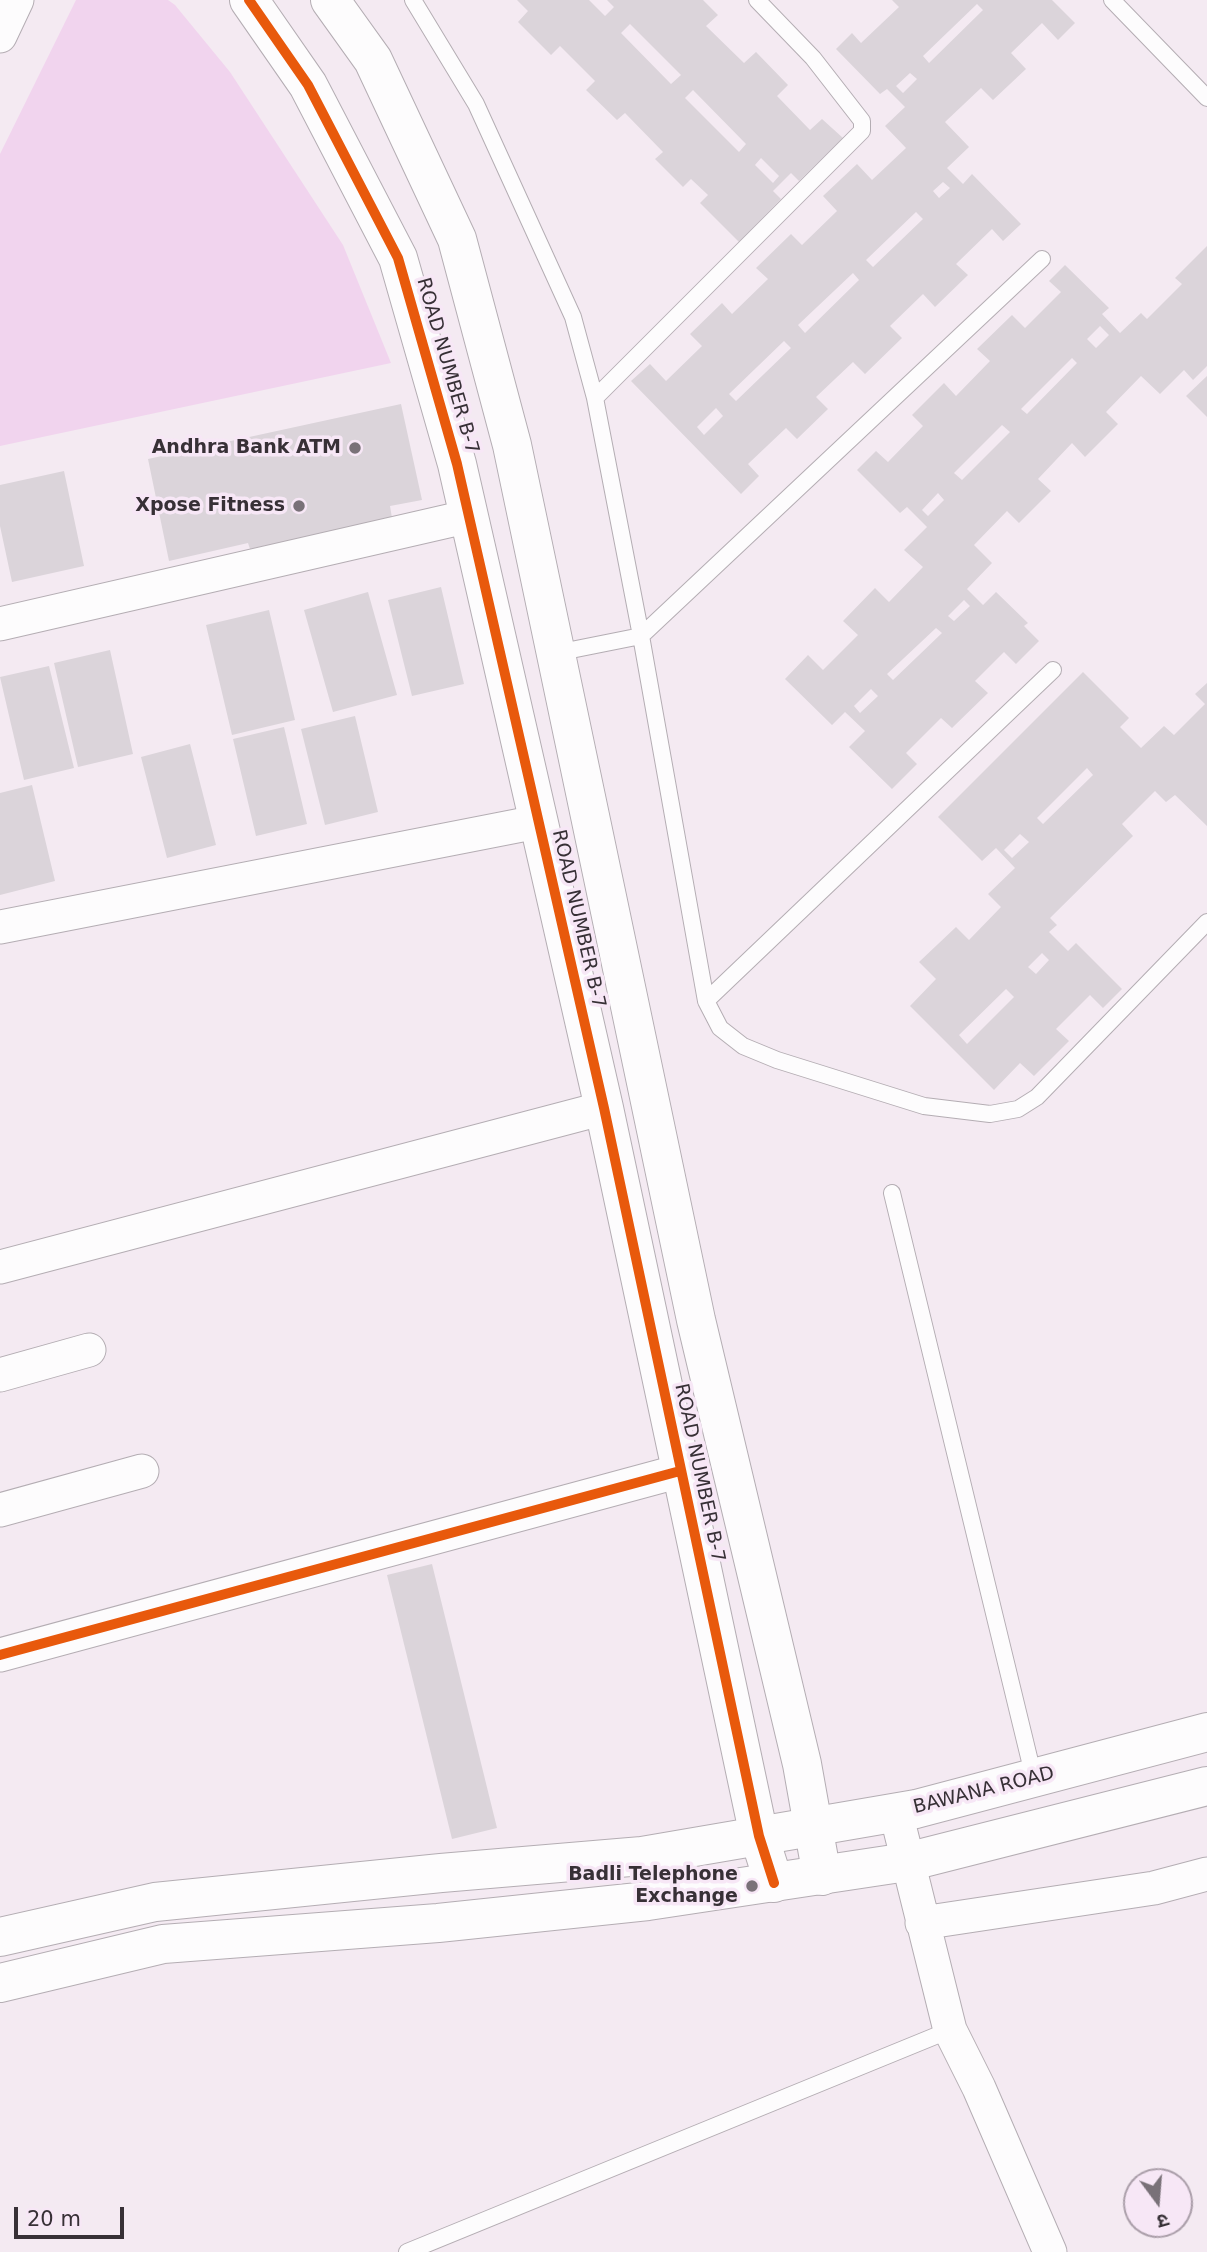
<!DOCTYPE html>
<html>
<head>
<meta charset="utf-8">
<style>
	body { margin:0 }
	#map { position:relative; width:1207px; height:2252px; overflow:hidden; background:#f4eaf2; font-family:"DejaVu Sans","Noto Sans Devanagari",sans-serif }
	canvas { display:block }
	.north { position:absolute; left:1123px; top:2168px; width:70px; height:70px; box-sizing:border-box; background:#f7e7f6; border:2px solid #aa9ea9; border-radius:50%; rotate:164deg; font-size:19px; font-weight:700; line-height:28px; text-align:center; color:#373036 }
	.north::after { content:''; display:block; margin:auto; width:24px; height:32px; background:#797178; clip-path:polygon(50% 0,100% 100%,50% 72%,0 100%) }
	.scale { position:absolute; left:14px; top:2207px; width:110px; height:32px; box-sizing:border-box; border:4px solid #373036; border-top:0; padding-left:9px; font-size:21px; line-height:24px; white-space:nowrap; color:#373036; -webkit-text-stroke:5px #f7e7f6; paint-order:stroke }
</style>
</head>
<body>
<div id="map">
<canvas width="1207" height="2252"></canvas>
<div class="north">उ</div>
<div class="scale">20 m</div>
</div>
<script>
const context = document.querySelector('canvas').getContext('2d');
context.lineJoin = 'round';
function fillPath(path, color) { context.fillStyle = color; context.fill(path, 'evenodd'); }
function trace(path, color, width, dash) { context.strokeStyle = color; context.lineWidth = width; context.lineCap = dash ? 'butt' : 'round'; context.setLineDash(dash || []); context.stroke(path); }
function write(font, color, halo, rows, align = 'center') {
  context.font = font + ' "DejaVu Sans",sans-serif'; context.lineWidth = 7; context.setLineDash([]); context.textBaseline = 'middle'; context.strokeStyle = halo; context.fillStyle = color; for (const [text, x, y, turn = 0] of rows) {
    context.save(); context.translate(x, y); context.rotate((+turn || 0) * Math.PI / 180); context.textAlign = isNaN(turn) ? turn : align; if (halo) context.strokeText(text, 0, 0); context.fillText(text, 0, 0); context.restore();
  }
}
fillPath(new Path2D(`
	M76,0H168L175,5L230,72L343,245L391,363L0,446V154Z`), '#f1d4ee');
fillPath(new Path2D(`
	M517,0H589L605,16L614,7L607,0H703L718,15L706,26L744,63L756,52L788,85L777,96L810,130L822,119L843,138L799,181L791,173L773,191L781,199L739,242L700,203L708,195L691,179L683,187L655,159L663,152L625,113L617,120L586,90L595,81L560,46L551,55L518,22L528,11ZM630,24L681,75L671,84L621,33ZM693,90L746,144L739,152L685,98ZM761,158L779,176L773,183L755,165Z
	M892,0H1052L1075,23L1058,40L1042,23L1011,53L1026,69L993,100L981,88L945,122L969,147L947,168L963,184L972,174L1021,224L1003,241L992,229L956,264L968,275L935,307L923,294L890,326L902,338L865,374L853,362L816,397L828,409L797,439L786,428L748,464L759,476L741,494L631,381L650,364L666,381L702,346L690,334L722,303L732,314L768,279L756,268L791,234L802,245L837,211L823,196L857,164L872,180L906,148L885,126L905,107L887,89L880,94L836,49L852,33L861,43L899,7ZM977,4L983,10L929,63L923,56ZM910,73L917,79L903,93L896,86ZM943,182L950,188L939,198L933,191ZM916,212L923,219L873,267L866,260ZM853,273L859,280L805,333L798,325ZM784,341L791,348L736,401L729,394ZM716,408L723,416L704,435L697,427Z
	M1207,246V366L1193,380L1184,370L1160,394L1141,376L1106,412L1118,424L1085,457L1072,443L1038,479L1051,491L1019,523L1007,511L974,545L992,563L967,589L983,605L996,592L1028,623L1024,626L1039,641L1016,664L1004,652L975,681L988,693L952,728L941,718L906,753L917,764L892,789L849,747L865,731L845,712L832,725L785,679L808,655L823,670L858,635L843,621L875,588L889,602L923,567L904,550L927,527L907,507L900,513L857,470L876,451L888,462L923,426L912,415L944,383L956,396L990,361L977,349L1012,315L1025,328L1061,292L1049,281L1065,265L1109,308L1102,314L1120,333L1141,313L1147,319L1182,284L1175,278ZM1100,326L1109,335L1096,348L1087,339ZM1072,358L1077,363L1027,414L1021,409ZM1002,425L1010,432L962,480L954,473ZM938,493L944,500L928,516L922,510ZM964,600L970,606L954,621L948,616ZM936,628L942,633L893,680L887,674ZM871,689L878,696L860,713L854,706Z
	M1207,376V417L1186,396Z
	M401,404L422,500L390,506L392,518L250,549L248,543L169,561L148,459Z
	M64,471L84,566L12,582L0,526V485Z
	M441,587L464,684L412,696L388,600Z
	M368,592L397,695L333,712L304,610Z
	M269,610L295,720L232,735L206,625Z
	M110,650L133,754L78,767L54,663Z
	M49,666L74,768L24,780L0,677Z
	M1083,672L1129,718L1120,727L1141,748L1164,726L1174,735L1205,704L1195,694L1207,683V826L1175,795L1166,802L1155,791L1122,824L1133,836L1050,918L1057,925L1049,932L1068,951L1076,943L1122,989L1103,1008L1090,995L1056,1029L1069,1041L1034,1076L1020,1063L994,1090L910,1006L936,979L919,962L956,927L969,940L1001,907L988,894L1015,868L996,848L982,861L938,817ZM1087,768L1093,775L1043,824L1037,818ZM1020,834L1029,842L1012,858L1004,850ZM1042,953L1049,960L1036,974L1028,967ZM1006,989L1014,997L967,1044L959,1035Z
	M355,716L378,812L325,825L301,729Z
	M284,727L307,824L256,836L233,739Z
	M190,744L216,845L167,858L141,757Z
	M32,785L55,881L0,895V793Z
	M432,1564L497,1828L452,1839L387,1575Z`), '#dbd4da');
const service = new Path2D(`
	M413,0L476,104L573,317L595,398L641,636L706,1001L720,1028L743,1046L777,1060L924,1106L990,1114L1018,1109L1037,1097L1207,922
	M1112,0L1207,98
	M595,398L862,131V121L813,58L757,0
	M556,653L641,636L1042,259
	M706,1001L1053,670
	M892,1193L1034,1778
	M407,2252L950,2030`);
const minor = new Path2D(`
	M0,36L17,0
	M0,624L470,516
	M0,927L537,822
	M0,1267L604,1108
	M0,1375L89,1350
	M0,1510L142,1471
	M0,1655L680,1471
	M896,1813L950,2030L979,2088L1050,2252
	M922,1923L1154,1888L1207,1874`);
const tertiary = new Path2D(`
	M249,0L308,85L398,258L457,464L604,1108L759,1836L774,1883
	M330,0L373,60L457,239L512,445L696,1320L802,1764L822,1876`);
const secondary = new Path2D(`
	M0,1937L155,1902L441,1873L642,1856L916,1809L1207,1732
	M0,1983L163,1944L438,1923L648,1901L907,1862L1207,1786`);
trace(service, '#b4adb3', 18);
trace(minor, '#b4adb3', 35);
trace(tertiary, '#b4adb3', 40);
trace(secondary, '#b4adb3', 40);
trace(service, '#fdfcfd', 16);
trace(minor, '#fdfcfd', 33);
trace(tertiary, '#fdfcfd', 38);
trace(secondary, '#fdfcfd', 38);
trace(new Path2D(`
	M249,0L308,85L398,258L457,464L604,1108L759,1836L774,1883
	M0,1655L680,1471`), '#e8590c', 10);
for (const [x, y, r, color] of [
	[355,448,7,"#797178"],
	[299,506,7,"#797178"],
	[752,1886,7,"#797178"]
]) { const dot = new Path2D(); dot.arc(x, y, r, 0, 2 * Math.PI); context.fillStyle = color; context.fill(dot); trace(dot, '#f7e7f6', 2.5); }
write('19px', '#373036', '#f7e7f6', [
	["ROAD NUMBER B-7",447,366,74],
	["ROAD NUMBER B-7",578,919,77],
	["ROAD NUMBER B-7",699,1473,78],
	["BAWANA ROAD",984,1791,-14]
]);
write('bold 19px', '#373036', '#f7e7f6', [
	["Andhra Bank ATM",341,448],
	["Xpose Fitness",285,506],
	["Badli Telephone",738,1875],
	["Exchange",738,1897]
], 'right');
</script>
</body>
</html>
